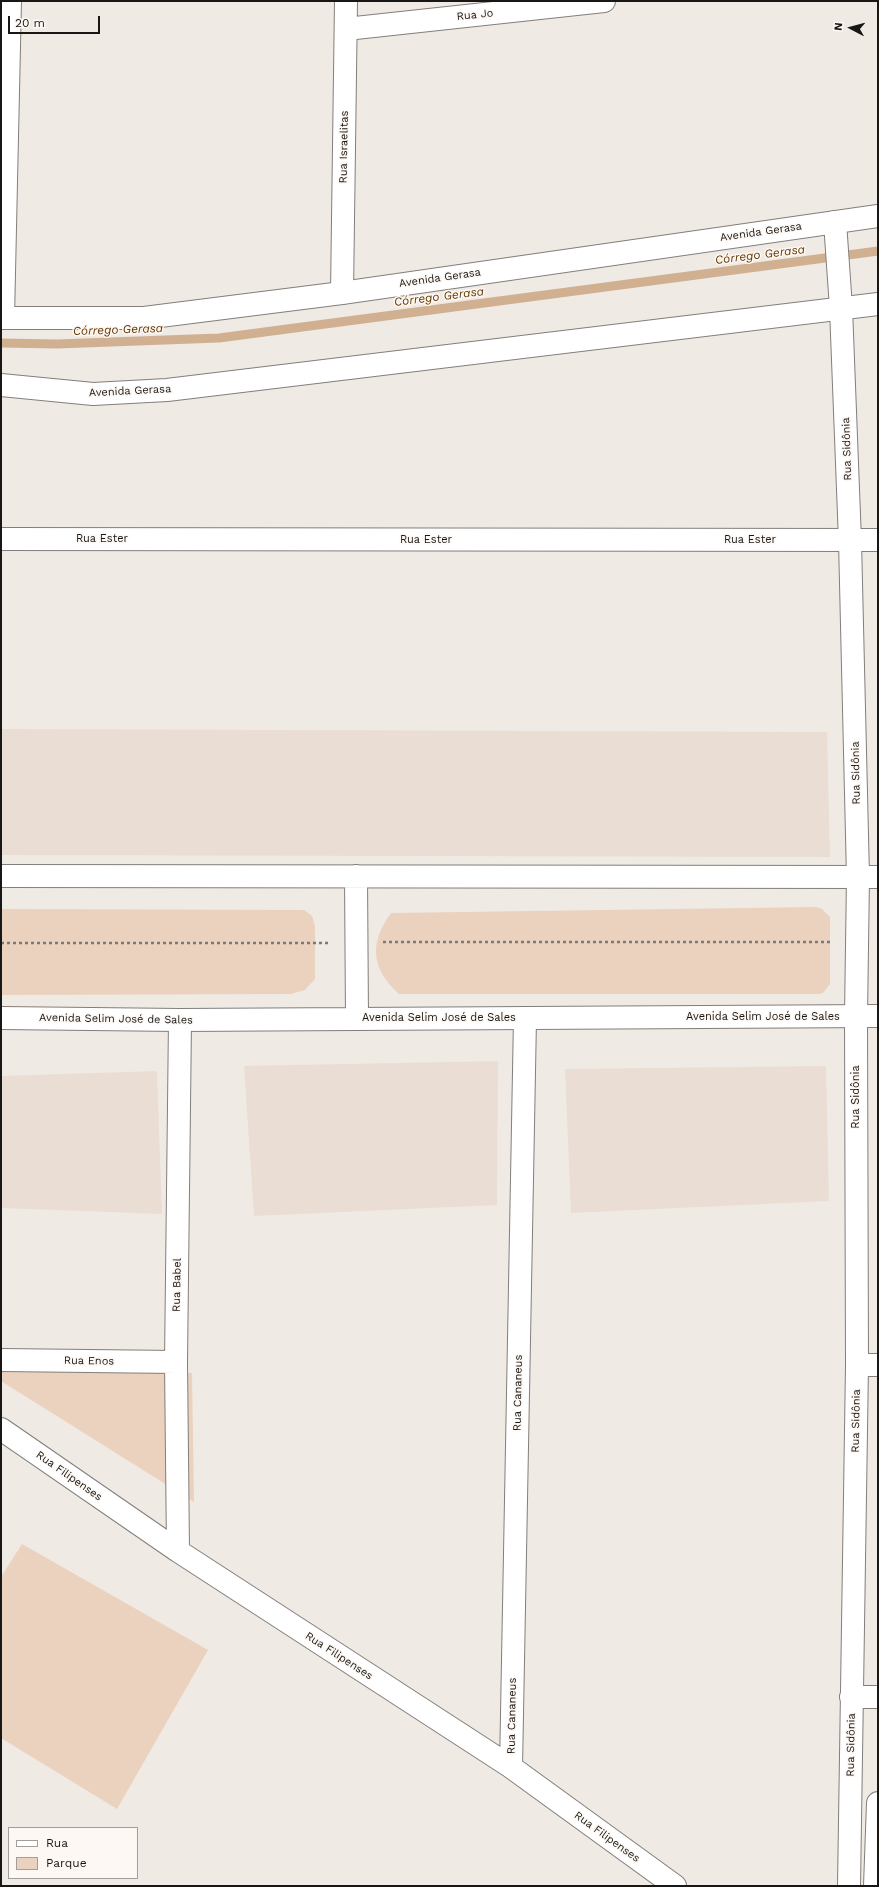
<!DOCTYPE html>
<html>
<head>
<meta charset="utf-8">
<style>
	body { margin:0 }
	#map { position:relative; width:879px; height:1887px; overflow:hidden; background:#f0eae5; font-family:"Work Sans",sans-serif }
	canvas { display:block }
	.frame { position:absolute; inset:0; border:2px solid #191716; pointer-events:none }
	.legend { position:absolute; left:8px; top:1827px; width:130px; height:52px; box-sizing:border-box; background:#fdf8f3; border:1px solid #a29e9b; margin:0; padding:5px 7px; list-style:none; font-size:12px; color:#191716 }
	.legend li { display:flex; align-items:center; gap:8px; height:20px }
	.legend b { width:20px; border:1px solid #a29e9b }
	.north { position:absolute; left:831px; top:8px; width:40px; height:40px; -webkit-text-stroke:3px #fdf8f3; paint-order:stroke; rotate:276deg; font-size:11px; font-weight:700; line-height:16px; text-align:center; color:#191716 }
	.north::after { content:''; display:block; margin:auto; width:14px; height:18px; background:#191716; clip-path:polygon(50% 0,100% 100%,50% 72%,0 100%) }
	.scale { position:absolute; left:8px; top:16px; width:92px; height:18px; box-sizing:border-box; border:2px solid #191716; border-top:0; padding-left:5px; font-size:12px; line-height:14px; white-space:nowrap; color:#191716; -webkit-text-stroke:3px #fdf8f3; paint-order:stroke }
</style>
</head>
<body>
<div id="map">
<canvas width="879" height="1887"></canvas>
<div class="frame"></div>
<ul class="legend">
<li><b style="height:5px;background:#fff"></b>Rua</li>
<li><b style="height:11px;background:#ead2be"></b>Parque</li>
</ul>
<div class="north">N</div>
<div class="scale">20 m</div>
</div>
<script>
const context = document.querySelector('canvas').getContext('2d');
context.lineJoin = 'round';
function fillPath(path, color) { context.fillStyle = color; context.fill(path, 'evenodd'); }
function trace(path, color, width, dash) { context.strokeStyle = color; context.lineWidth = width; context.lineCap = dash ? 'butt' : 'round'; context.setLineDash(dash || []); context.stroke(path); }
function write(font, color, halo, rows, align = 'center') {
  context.font = font + ' "Work Sans",sans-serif'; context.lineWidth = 3; context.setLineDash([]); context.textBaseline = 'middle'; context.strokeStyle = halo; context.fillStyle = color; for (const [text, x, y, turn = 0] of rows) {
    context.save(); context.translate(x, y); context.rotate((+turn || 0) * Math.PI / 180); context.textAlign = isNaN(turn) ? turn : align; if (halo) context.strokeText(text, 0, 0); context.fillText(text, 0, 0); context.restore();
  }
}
fillPath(new Path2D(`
	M1,729L827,732L830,857L1,855Z
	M498,1061L497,1205L254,1216L244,1066Z
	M826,1066L829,1201L571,1213L565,1069Z
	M157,1071L162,1214L1,1208V1076Z`), '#eaded4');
fillPath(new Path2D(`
	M816,907L822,909L830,917V984L824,992L820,994H399C371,969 369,943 391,913Z
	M1,909L304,910L312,916L315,926V979L305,990L291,994L1,995Z
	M1,1364L192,1373L194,1502L1,1381Z
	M22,1544L208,1650L117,1809L1,1738V1577Z`), '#ead2be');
trace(new Path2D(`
	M1,343L57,344L219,338L878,251`), '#d1af91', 9);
const minor = new Path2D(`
	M346,29L604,1
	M835,222L841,308L850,541L858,877L856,1016L857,1365L849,1886
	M342,293L346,1
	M3,318L10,1
	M1,539L878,540
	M1,1360L176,1362
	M857,1365H878
	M1,1429L178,1551L511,1767L675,1886
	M178,1551L176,1362L180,1020
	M851,1697H878
	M511,1767L525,1018
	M875,1886L878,1803`);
const major = new Path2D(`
	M1,318H144L342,293L878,216
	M1,385L93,394L167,390L878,304
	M1,876L878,877
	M356,876L357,1019
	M1,1018L180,1020L878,1016`);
trace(minor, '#837e7a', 24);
trace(major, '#837e7a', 24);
trace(new Path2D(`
	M383,942H830
	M1,943H328`), '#7d7976', 2.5, [3, 3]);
trace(minor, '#fff', 22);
trace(major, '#fff', 22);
write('11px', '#191716', '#fdf8f3', [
	["Rua Jo",475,15,-6],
	["Rua Israelitas",344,147,-89],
	["Avenida Gerasa",761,232,-8],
	["Avenida Gerasa",440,278,-8],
	["Avenida Gerasa",130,391,-3],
	["Rua Sidônia",847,449,-92],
	["Rua Ester",102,539],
	["Rua Ester",426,540],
	["Rua Ester",750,540],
	["Rua Sidônia",856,773,-91],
	["Avenida Selim José de Sales",763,1017],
	["Avenida Selim José de Sales",439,1018],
	["Avenida Selim José de Sales",116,1019,1],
	["Rua Sidônia",856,1097,-90],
	["Rua Babel",177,1285,-89],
	["Rua Enos",89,1361,1],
	["Rua Cananeus",518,1393,-89],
	["Rua Sidônia",856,1421,-89],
	["Rua Filipenses",69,1476,35],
	["Rua Filipenses",339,1656,33],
	["Rua Cananeus",512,1716,-89],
	["Rua Sidônia",851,1745,-89],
	["Rua Filipenses",607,1837,36]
]);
write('italic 12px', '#633700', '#fdf8f3', [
	["Córrego Gerasa",760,255,-7],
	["Córrego Gerasa",439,297,-7],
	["Córrego Gerasa",118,330,-2]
]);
</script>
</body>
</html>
